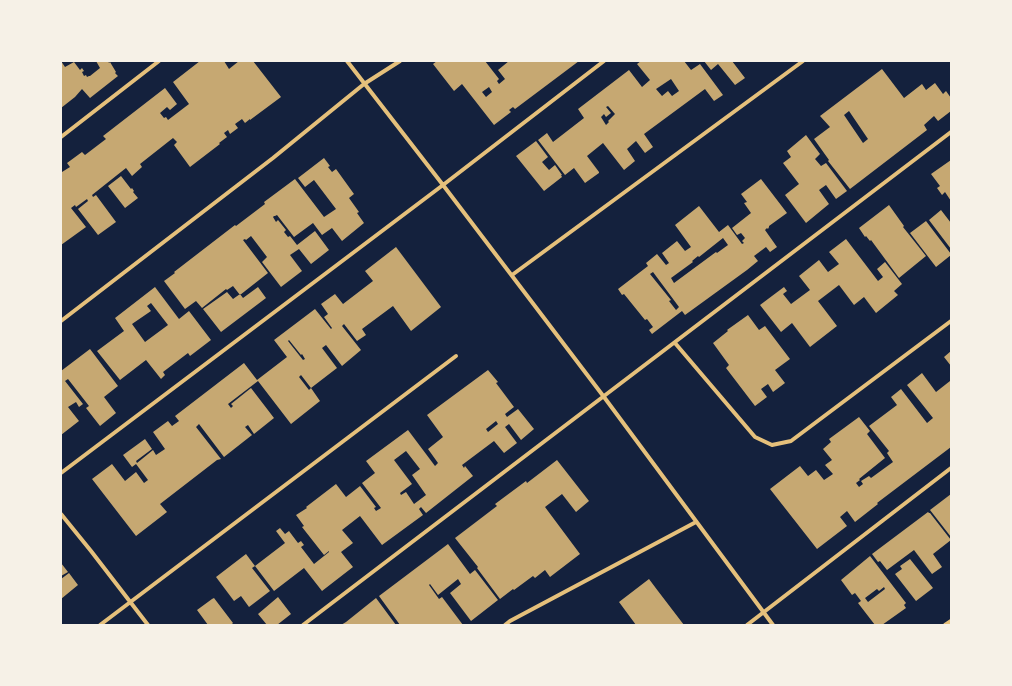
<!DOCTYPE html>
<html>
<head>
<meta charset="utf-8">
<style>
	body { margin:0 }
	#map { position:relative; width:1012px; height:686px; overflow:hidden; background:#14213d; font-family:Rubik,sans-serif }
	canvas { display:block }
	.frame { position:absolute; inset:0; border:62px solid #f6f1e7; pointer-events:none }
</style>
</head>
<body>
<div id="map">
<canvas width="1012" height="686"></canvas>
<div class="frame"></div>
</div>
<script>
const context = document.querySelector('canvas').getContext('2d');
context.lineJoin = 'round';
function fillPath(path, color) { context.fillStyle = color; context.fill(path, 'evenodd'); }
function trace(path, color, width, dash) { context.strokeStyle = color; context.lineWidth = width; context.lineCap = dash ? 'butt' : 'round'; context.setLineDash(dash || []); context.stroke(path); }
fillPath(new Path2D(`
	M61,61L65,67L74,62L80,70L82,68L84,71L82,72L84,76L86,75L87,77L89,76H90L100,68L96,61H108L109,63L110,62L116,72L115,73L118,76L90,98L82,89L75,97L61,108Z
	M200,61H224L229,69L239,61H253L281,97L250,120V119L245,123L242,119L235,124L238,128L230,134L228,130L224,133L227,137L219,143L220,144L190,167L174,145L177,142L173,138L140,164L142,167L132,176L126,168L92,195L93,197L96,195L116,222L98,235L78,209L88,201L87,199L76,207L75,205L71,208L86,227L61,245V171L62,172L70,167L67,163L82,152L85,155L106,139L103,136L165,88L177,104L170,110L167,107L160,113L164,118L166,117L168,120L189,104L173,82Z
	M437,61H485L499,79L497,81L499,84L505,79L498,70L509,61H579L515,109L513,107L509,110L511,112L494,125L462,84L454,91L433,64ZM489,87L492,92L486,97L482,92Z
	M641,61H684L691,70L700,64L723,95L714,101L705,89L644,134L653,147L645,153L636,141L627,149L635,161L624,170L603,143L587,156L599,172V173L585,183L574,168L565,175L538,140L547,133L553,142L584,118L578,109L629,70L642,87L650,80L637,64ZM671,79L679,91L672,96L668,91L662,96L656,89ZM608,106L615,114L608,121L609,122L606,125L601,117L604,114L606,117L611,113L606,107Z
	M704,61H732L745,78L735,85L718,64L711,70Z
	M882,69L904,98L922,84L926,90L935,83L943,94L946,91L951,98V111L938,121L934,116L924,125L927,130L850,189L828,161L829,160L814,139L830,127L820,116ZM849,111L868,139L863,143L844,115Z
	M806,135L820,154L815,159L821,166L826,163L847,191L836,199L826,185L819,190L829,204L806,223L785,195L799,184L783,163L791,157L787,151Z
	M536,141L548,157L542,162L549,170L555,165L562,175H561L562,177L544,191L516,156Z
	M324,158L330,166L328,167L332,172L336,169L354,194L349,198L359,212L357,213L364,223L342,241L332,228L322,235L313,223L294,237L277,215L275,216H274L273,217L276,222L278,220L286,230L284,232L288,237L290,236L297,245L315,231L329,250L311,264L299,249L290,255L302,271L281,287L262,262L267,257L251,236L246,240L245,239L243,240L268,273L240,295L233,286L227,290L226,289L202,308L196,301L185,309L164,281L175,273L174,272L235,225L236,226L265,204L264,202L295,179L324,217L336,209L314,180L305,187L298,178Z
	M951,160V201L945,192L942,195L937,188L940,186L931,174Z
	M121,176L131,189L132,188L134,191L133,192L138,198L125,208L108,186Z
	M761,179L787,213L769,226V227L768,229L767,228L765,230L777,247L770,252L766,247L754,256L758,261L747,270L685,315L682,311L652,334L649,330L653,327L647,319L645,320L624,294L622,295L618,289L648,266L646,263L657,254L666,265L669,263L662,253L677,241L685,251L691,247L675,225L699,206L719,232L728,225L742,244L744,243L742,241L745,238L741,233L737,235L732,228L751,213L744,203L747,202L741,194ZM723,238L728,245L717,253L716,252L674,283L671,278L693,262L692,261L698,256L699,257ZM653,272L679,307L676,310L669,301L671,300L650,274Z
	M889,205L904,226L903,227L926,256L899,278L871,240L870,241L866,236L865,237L859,228Z
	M941,210L951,223V249L929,220Z
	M926,221L951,254V255L936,267L910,233Z
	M846,239L878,281L883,277L877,269L885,262L902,284L894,291L898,295L876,313L864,297L854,305L839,285L818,301L837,326L810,347L792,323L781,332L760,305L784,287L787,291L783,294L791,304L810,290L799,276L819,260L828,272L839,264L829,252Z
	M396,247L441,307L411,331L393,306L362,329L366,335L357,341L344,324L342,326L361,350L342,366L326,345L322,348L337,368L311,388L301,375L299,377L309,390L311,388L320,401L291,424L258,381L228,404L231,408L233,406L231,404L251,388L274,418L254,434L248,425L245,427L252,435L224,457L199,424L196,427L221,459L217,460L160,504L167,512L136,536L92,479L112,464L125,481L136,472L144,483L148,480L136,464L132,467L123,455L145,439L152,449L136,461L137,463L153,450L156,455L165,449L153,432L168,421L172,426L179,421L175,416L244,363L257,380L287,357L274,340L315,309L331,329L332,328L324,317L328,314L321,304L335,294L343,304L373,281L365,271ZM289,340L301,355L302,354L305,359L303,360L288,341Z
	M155,287L179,319L189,311L211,340L190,356L188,353L163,372L165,375L161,379L146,360L120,380L97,351L124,331L115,318ZM151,303L168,325L145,342L132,324L151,311L147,306Z
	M258,287L266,298L221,332L203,309L227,292L233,299L240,294L243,298Z
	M748,315L759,330L765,326L790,359L775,370L785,383L773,392L768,384L761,389L767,397L755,406L726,368L729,365L713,343L728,331L727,330Z
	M90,349L118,386L104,397L116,413L100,426L86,408L89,406L68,379L65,381L83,404L79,407L76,402L68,407L79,421L61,435V378L62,377L61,376V371Z
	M951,351V366L944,357Z
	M488,370L498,382L496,383L514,407L505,414L507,417L518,409L534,429L521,440L509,424L505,427L517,443L504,453L494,441L462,465L464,468L465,466L473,476L426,513L421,507L419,509L423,515L382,545L360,516L342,530L353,543L341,552L353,567L322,591L304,568L274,591L255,566L252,568L270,591L249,607L241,596L234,601L216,577L246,554L255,566L285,543L276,531L280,528L285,534L289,531L298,543L301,541L304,545L301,547L314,564L329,552V551L324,555L302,527L304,526L296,515L307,508L306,507L336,484L346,497L360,486L376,507L374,508L376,511L381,508L362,483L375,473L366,461L408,430L435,466L438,463L428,449L443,437L427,415ZM496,421L498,424L488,432L486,429ZM406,451L420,469L412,475L426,495L414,504L406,492L401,495L400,493L412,484L394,460Z
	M922,373L936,392L950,381L951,382V447L877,503L878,504L855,522L847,511L840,517L847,526L817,549L770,489L800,466L808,476L816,470L824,480L833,474L825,465L832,460L823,449L831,442L829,439L859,417L870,431L867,434L885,458L859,479L860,480L856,483L859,487L863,484L861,481L869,476L871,478L893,462L887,453L889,451L869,426L897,405L891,397L901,389L927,423L933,418L907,385Z
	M557,460L589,501L576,512L562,494L545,507L580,554L550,577L545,570L535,578L533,576L514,590L513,589L500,599L477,568L478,567L455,538L497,506L495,504L526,481L527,483Z
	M951,494V537L930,510Z
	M928,512L929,513H930L951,540L933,554L942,567L932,574L914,550L887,570L880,561L878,562L872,554Z
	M448,544L470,574L475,570L498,600L471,621L450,593L461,584L458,579L438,595L430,584L429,585L439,599L442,597L463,625H400L379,596Z
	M870,556L906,603L904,605L906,608L882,625H875L858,603L861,601L855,593L852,595L841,580ZM884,587L885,589L868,602L865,598L877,589L879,591Z
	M910,559L933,588L916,601L895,574L902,569L900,566Z
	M61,563L68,572L61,576Z
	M69,573L78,585L61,599V579Z
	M649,579L658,591L684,625H636L619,602Z
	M278,597L291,614L277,625H267L258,614Z
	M214,598L233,623L231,625H208L197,610L212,599Z
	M376,598L396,625H341L346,622Z`), '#c6a872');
trace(new Path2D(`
	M347,61L443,185L604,397L773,625
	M61,137L159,61
	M512,275L803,61
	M61,321L273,158L364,84L400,61
	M675,343L755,437L772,445L791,441L951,321
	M61,473L443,185L604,61
	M61,514L91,551L148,625
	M100,625L456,356
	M303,625L951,132
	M505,625L510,621L696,522
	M747,625L951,468
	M945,625L951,621`), '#e5c07b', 4);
</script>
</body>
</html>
